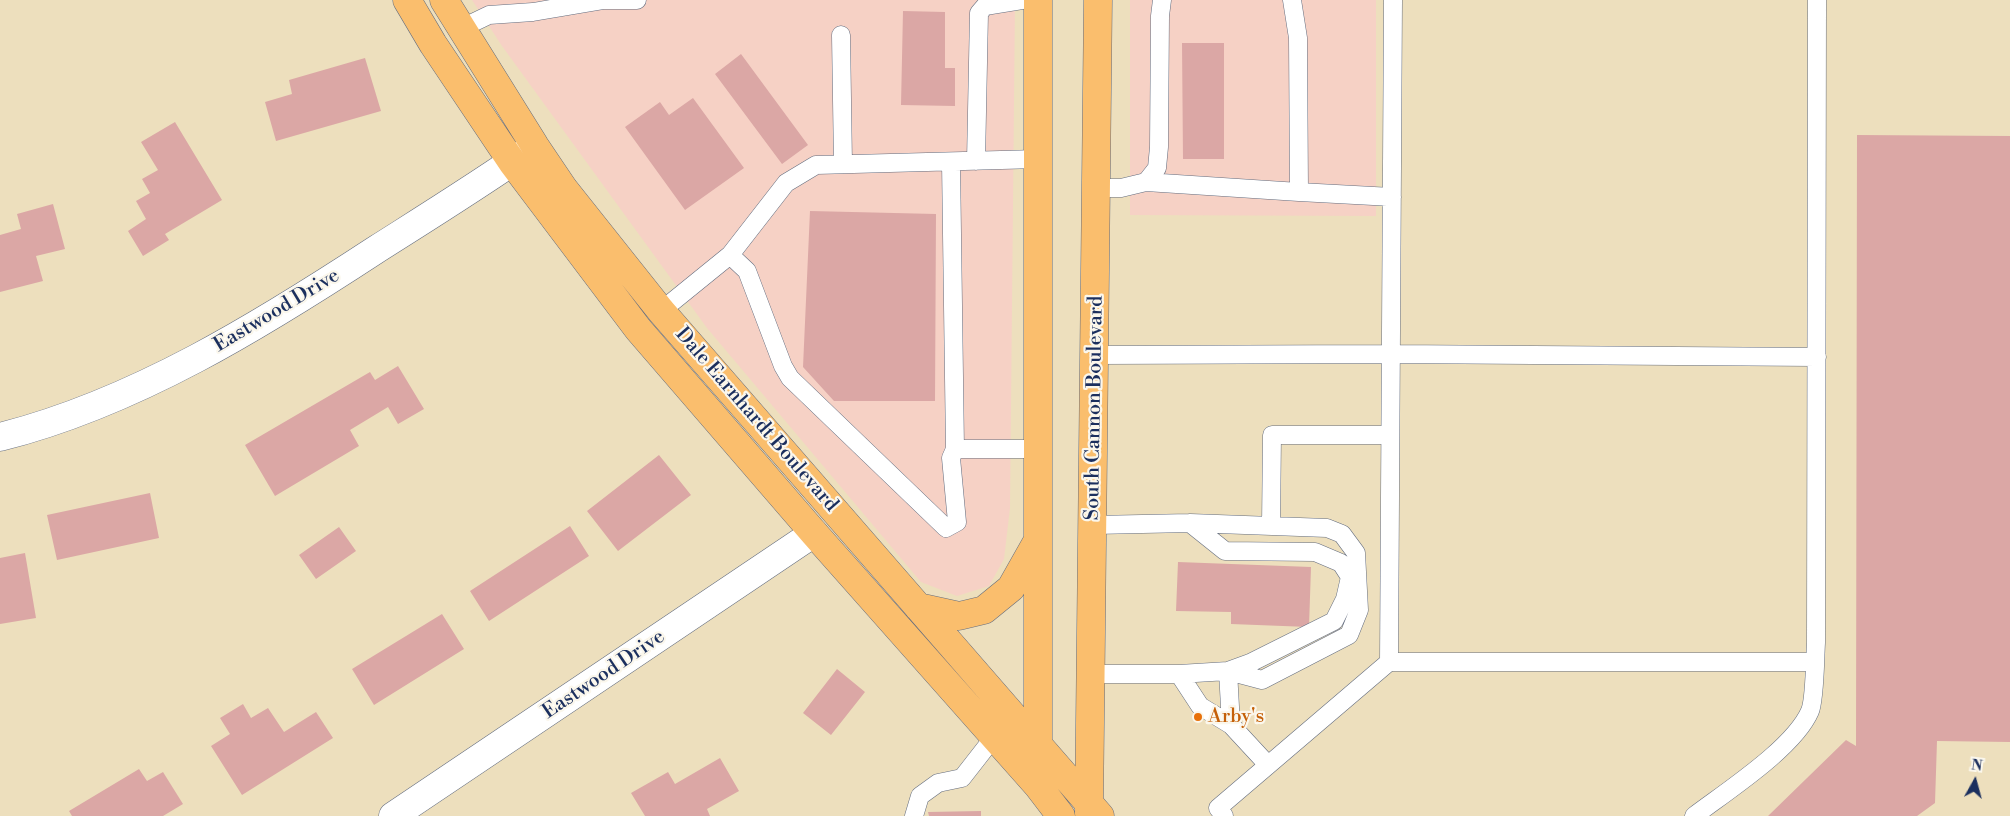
<!DOCTYPE html>
<html>
<head>
<meta charset="utf-8">
<style>
	body { margin:0 }
	#map { position:relative; width:2010px; height:816px; overflow:hidden; background:#eddfbd; font-family:"Libre Bodoni",serif }
	canvas { display:block }
	.north { position:absolute; left:1950px; top:756px; width:50px; height:50px; -webkit-text-stroke:4px #fbf7ec; paint-order:stroke; rotate:7deg; font-size:14px; font-weight:700; line-height:20px; text-align:center; color:#1b2f5e }
	.north::after { content:''; display:block; margin:auto; width:18px; height:22px; background:#1b2f5e; clip-path:polygon(50% 0,100% 100%,50% 72%,0 100%) }
</style>
</head>
<body>
<div id="map">
<canvas width="2010" height="816"></canvas>
<div class="north">N</div>
</div>
<script>
const context = document.querySelector('canvas').getContext('2d');
context.lineJoin = 'round';
function fillPath(path, color) { context.fillStyle = color; context.fill(path, 'evenodd'); }
function trace(path, color, width, dash) { context.strokeStyle = color; context.lineWidth = width; context.lineCap = dash ? 'butt' : 'round'; context.setLineDash(dash || []); context.stroke(path); }
function write(font, color, halo, rows, align = 'center') {
  context.font = font + ' "Libre Bodoni",serif'; context.lineWidth = 4.5; context.setLineDash([]); context.textBaseline = 'middle'; context.strokeStyle = halo; context.fillStyle = color; for (const [text, x, y, turn = 0] of rows) {
    context.save(); context.translate(x, y); context.rotate((+turn || 0) * Math.PI / 180); context.textAlign = isNaN(turn) ? turn : align; if (halo) context.strokeText(text, 0, 0); context.fillText(text, 0, 0); context.restore();
  }
}
fillPath(new Path2D(`
	M472,0H1015L1010,508L1004,559L989,586L957,596L921,582L707,328L502,46Z
	M1130,0H1376V216L1130,215Z`), '#f6d1c5');
fillPath(new Path2D(`
	M903,11L945,12V68H955V106L901,105Z
	M1182,43H1224V159H1183Z
	M741,54L808,145L782,164L715,74Z
	M365,58L381,111L276,141L265,102L292,94L289,80Z
	M693,98L744,168L685,210L625,127L660,102L669,115Z
	M175,122L222,200L165,234L169,240L143,256L128,231L146,219L136,201L150,193L142,179L158,170L141,142Z
	M1857,135L2010,136V742L1937,741L1935,803L1917,816H1768L1846,740L1856,746Z
	M53,204L65,249L36,256L43,281L0,292V235L21,229L17,214Z
	M810,211L936,214L935,401H834L803,367Z
	M398,366L424,409L398,424L388,407L350,430L359,446L275,496L245,445L370,372L375,380Z
	M659,455L691,495L618,551L587,511Z
	M150,493L159,538L57,560L47,515Z
	M570,526L589,556L489,621L470,591Z
	M339,527L356,551L316,579L299,555Z
	M25,553L36,618L0,624V558Z
	M1178,562L1311,567L1309,627L1231,624V612L1176,611Z
	M442,614L464,649L374,705L352,669Z
	M837,669L865,692L831,735L803,713Z
	M243,704L251,718L268,708L284,732L316,712L333,738L242,795L211,746L230,734L220,718Z
	M720,758L739,791L707,809L710,816H645L631,793L668,772L675,784Z
	M139,769L147,781L163,772L183,804L163,816H72L69,811Z
	M981,811V816H929L928,812Z`), '#dba7a5');
const lane = new Path2D(`
	M462,28L489,15L533,12L604,0H637
	M841,35L843,164
	M976,161L979,13L985,6L1022,0
	M951,162L955,449
	M1146,182L1157,168L1159,147L1160,16L1162,0
	M1097,188H1121L1146,182L1299,192L1298,38L1292,0
	M1299,192L1392,197
	M730,255L786,183L816,165L1038,159
	M661,311L730,255L747,271L783,366L790,378L946,528L957,522L951,458L955,449H1037
	M1096,355L1391,354L1817,357
	M1271,526L1272,435H1390
	M1389,662H1814
	M1092,674H1179L1228,671L1262,680L1349,635L1359,610L1356,553L1342,534L1327,528L1190,523L1094,525
	M1179,674L1200,706L1231,725L1228,671L1250,663L1334,621L1345,599L1350,577L1341,563L1315,552L1225,551L1190,523
	M1231,725L1268,765
	M914,816L920,796L938,783L962,778L994,737
	M1224,816L1218,808L1389,662L1393,0
	M1694,816C1727,791 1794,748 1810,711C1815,699 1815,658 1816,643L1817,0`);
const street = new Path2D(`
	M0,437C135,403 261,325 377,249C429,216 482,183 532,148
	M393,816L814,533`);
const primary = new Path2D(`
	M407,0L433,44L512,162L638,329L814,533L1038,786L1061,816
	M444,0L535,146L564,189L661,311L1100,816
	M918,607L959,616L984,610L1011,588L1037,542
	M1038,752V0
	M1089,813L1098,0`);
trace(lane, '#646d7f', 19);
trace(street, '#646d7f', 29);
trace(primary, '#646d7f', 29);
trace(lane, '#fff', 18);
trace(street, '#fff', 28);
trace(primary, '#fabe6d', 28);
for (const [x, y, r, color] of [
	[1198,717,5,"#e8710a"]
]) { const dot = new Path2D(); dot.arc(x, y, r, 0, 2 * Math.PI); context.fillStyle = color; context.fill(dot); trace(dot, '#fbf7ec', 2); }
write('20px', '#1b2f5e', '#fbf7ec', [
	["Eastwood Drive",277,311,-31],
	["South Cannon Boulevard",1095,408,-89],
	["Dale Earnhardt Boulevard",756,420,49],
	["Eastwood Drive",604,675,-34]
]);
write('20px', '#c56008', '#fbf7ec', [
	["Arby's",1208,717]
], 'left');
</script>
</body>
</html>
